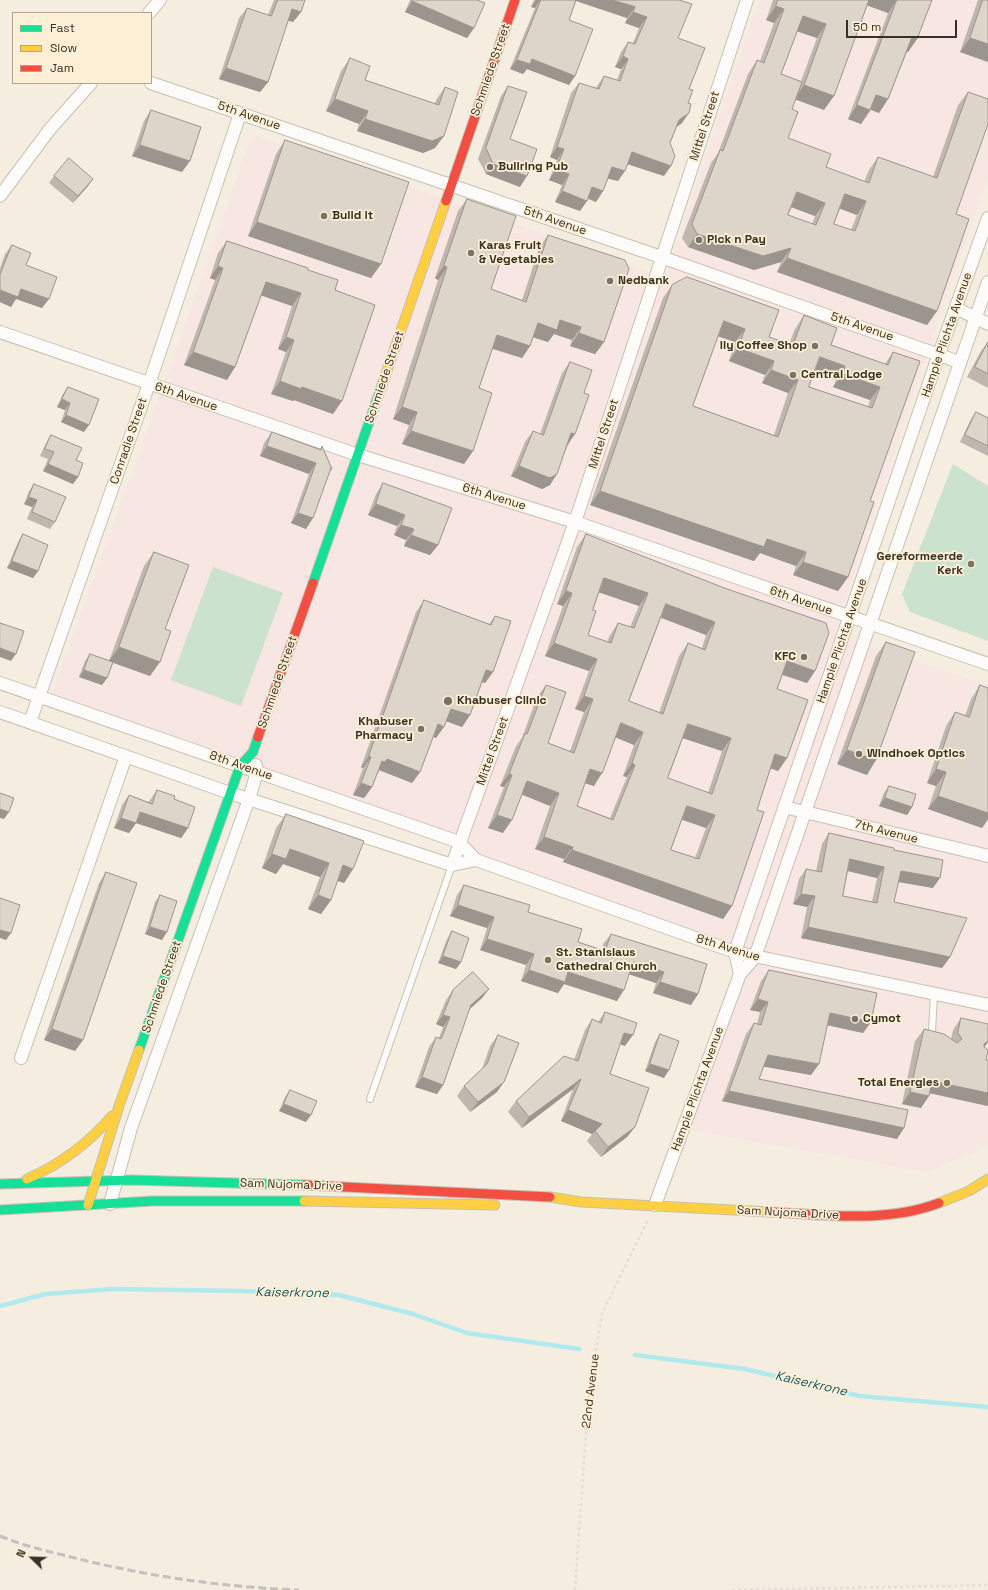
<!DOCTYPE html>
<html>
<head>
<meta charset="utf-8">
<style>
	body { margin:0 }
	#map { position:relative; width:988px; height:1590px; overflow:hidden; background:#f5eddf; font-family:"Space Grotesk",sans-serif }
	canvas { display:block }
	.legend { position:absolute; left:12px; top:12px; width:140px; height:72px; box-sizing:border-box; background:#fef0d6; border:1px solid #aea38f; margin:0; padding:5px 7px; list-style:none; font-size:12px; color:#373024 }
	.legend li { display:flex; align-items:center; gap:8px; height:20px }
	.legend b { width:20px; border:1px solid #aea38f }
	.north { position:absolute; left:12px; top:1538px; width:40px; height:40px; -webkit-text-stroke:3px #fef0d6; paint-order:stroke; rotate:293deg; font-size:11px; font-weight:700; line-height:16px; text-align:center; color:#373024 }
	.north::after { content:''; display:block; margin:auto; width:14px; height:18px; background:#373024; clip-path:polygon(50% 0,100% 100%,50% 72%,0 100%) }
	.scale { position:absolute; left:846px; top:20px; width:111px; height:18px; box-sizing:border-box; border:2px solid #373024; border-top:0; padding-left:5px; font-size:12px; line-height:14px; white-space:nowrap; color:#373024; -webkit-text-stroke:3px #fef0d6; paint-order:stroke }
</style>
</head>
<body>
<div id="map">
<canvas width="988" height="1590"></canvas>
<ul class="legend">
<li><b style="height:5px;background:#16e098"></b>Fast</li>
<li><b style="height:5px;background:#ffcf43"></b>Slow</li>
<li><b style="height:5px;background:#f24e42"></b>Jam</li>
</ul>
<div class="north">N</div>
<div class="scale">50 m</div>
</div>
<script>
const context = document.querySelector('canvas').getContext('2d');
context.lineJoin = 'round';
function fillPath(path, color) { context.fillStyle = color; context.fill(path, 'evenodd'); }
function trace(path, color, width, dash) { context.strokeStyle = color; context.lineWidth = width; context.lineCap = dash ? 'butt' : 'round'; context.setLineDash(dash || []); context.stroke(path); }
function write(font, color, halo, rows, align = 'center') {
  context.font = font + ' "Space Grotesk",sans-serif'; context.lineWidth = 3.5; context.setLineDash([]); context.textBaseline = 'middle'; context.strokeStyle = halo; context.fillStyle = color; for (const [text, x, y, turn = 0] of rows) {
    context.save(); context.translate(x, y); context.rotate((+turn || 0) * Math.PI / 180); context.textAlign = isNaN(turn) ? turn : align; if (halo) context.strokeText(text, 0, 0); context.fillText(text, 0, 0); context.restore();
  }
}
fillPath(new Path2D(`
	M759,0H988V178L943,307L834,634L988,685V1146L927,1172L683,1129L740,974L755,958L476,860L459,842L49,701L162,390L252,135L462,205L665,278Z`), '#f8e6e2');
fillPath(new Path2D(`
	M953,464L988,486V641L910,612L902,594Z
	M213,567L283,593L241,706L171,680Z`), '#cbe2cf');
trace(new Path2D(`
	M0,1306L46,1294L113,1289L243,1291L339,1295L413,1314L467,1333L579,1349
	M635,1355L745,1369L860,1396L988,1407`), '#b0e9ee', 4.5);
const lane = new Path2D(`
	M934,994L932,1032L935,1039
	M370,1099L452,865`);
const street = new Path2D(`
	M149,13L160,0
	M151,83L661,257L959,362
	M0,196L50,129L91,83
	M956,308L988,324
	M0,332L358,455L575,522L988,664
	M0,683L459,842L476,860L735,952L988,1005
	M0,712L230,793L452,865L476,860
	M30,722L149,384L240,114
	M784,807L988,856
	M452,865L575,522L747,0
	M740,974L735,952L939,354L988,218
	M21,1058L126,756
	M110,1204L131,1128L249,799L257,772L256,765
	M655,1205L740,974L755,957L988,282`);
const fast = new Path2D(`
	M313,583L382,385
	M139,1050L240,766L253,752L258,737
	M0,1184L132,1180L304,1185
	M0,1210L153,1201H304`);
const slow = new Path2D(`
	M382,385L446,201
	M27,1179C61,1164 88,1144 112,1116
	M550,1197L581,1202L770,1212
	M304,1201L495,1205
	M939,1203L969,1191L988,1179
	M88,1205L119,1106L139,1050`);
const jam = new Path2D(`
	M446,201L515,0
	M258,737L313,583
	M304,1185L550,1197
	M770,1212C825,1215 887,1223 939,1203`);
trace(lane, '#c7c0b4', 8);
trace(street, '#c7c0b4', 14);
trace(fast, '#c7c0b4', 11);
trace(slow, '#c7c0b4', 11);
trace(jam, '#c7c0b4', 11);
trace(new Path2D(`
	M575,1590L589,1390L602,1314L648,1220
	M732,1590L988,1585`), '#e2dfdb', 2.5, [3, 3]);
trace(lane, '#fefcfa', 6);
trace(street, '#fefcfa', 12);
trace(fast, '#16e098', 9);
trace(slow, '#ffcf43', 9);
trace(jam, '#f24e42', 9);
trace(new Path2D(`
	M0,1536C26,1547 52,1552 79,1559C151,1577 225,1587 299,1590`), '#c3c1bd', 3, [8, 4]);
fillPath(new Path2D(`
	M274,0H305L301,12L293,22L288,21L268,82L260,92L219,79L239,18L247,8L268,15Z
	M410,0H477L474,28L467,38L405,12Z
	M534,0H679L678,38L689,89L688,103L682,123L676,127L670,143L664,176L628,164L618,181L608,178L603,191L596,202L588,199L580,211L555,202L562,185L549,180L557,160L550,157L571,93L579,83L596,88L597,86L604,76L617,80L621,69L615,67L621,52L628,42L633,43L639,28L625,23L627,18L576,1L569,20L575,76L569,85L527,69L523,74L510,69L535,8L531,7Z
	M773,0H931L917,39L908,52H907L888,99L879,113L871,110L861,124L848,119L888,13L867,5L824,110L795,99L792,109L788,138L826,167L864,182L869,170L878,157L933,177L958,105L968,92L956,214L937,311L927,325L777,272L781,262L754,270L688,247L682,238L711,163L718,153L748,74L757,60L760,61L774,23L766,20ZM797,31L817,38L801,81L781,74ZM792,207L815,216L812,224L788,215ZM840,209L857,215L851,230L834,224Z
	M978,0H988V62L960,52Z
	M350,58L365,80L435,104L436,100L445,87L435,148L423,153L357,131L359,124L326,111L341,71Z
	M508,86L510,139L520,187L486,174L478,159L501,96Z
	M151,110L182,172L132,156L144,121Z
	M285,140L381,264L371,278L248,236L276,154Z
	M54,176L88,186L73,203L49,183Z
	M467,199L491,289L522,300L539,248L548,235L604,342L595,354L570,346L572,340L554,334L548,342L533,337L530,346L522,358L492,349L479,388L473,451L464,464L402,444L409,425L393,419L438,280L435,278L458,211Z
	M227,241L308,270L335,290L333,414L294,400L293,401L271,394L286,352L278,349L292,306L261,295L235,367L227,380L184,365L215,280L210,278L218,253Z
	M12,245L26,265L42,308L16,299L11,307L0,302V268L5,254Z
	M672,285L769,337L789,344L795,329L804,315L831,345L885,364L893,352L870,501L848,577L838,591L793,575L796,566L760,553L754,561L590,505L663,298ZM718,336L735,342L729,361L765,375L762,383L788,393L774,435L693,406ZM814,372L836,380L833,387L870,400L868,407L809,387Z
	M988,342V388L967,377L981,351Z
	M570,362L584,393L575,434L568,445L550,485L542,489L511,476L525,442L533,431L540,434L562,373Z
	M68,387L84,432L61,422L65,410L57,407L63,394Z
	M976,412L988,418V456L960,442L971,419Z
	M272,432L320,449L322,446L332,469L329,473L306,529L291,523L309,474L260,456L264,443Z
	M51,435L76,460L78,477L73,484L43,471L48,459L40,456L46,443Z
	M383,483L438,545L430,555L404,546L406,540L394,535L397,526L368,515L376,494Z
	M34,484L55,522L50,529L27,519L32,507L24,504L29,491Z
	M23,534L38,571L33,578L7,568L18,542Z
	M586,534L815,671L807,683L782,675L777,689L787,758L778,771L771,768L757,810L732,906L723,919L563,862L564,859L535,849L550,806L521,794L503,833L488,828L504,787L500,786L516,746L522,738L537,697L546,685L548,743L570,751L584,712L575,709L589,671L545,656L563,606L557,604L577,547ZM599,592L639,606L630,627L618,623L610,635L607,642L588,635L593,610ZM661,618L706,635L702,648L688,643L679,656L659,713L629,701ZM616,737L634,745L623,776L627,777L610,818L577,806L585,783L594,786ZM683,738L722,751L708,793L668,778ZM682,820L706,828L695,858L671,850Z
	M154,552L165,629L150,676L113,663L107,678L102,685L79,677L85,661L90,654L109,661L144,566Z
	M424,600L489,624L495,616L493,672L485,683L482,682L470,715L462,727L446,721L436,738L433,737L420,772L412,783L379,770L377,773L372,787L364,798L353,795L363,768L361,767L416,612Z
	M886,642L867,775L837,764L876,656Z
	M980,685L988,688V819L982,828L928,809L936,786L927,783L946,726L955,712L965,716L971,699Z
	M889,786L912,807L907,815L879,806L884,793Z
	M157,790L174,799L188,828L181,838L136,823L129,833L114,828L122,805L129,795L149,802L150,800Z
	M286,814L353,869L344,883L337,881L331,900L321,914L308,909L320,877L283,864L276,874L262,868L276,828Z
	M829,833L894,850L933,888L898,882L894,902L950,957L942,968L801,938L807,907L793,904L799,879L806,869L816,871L822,844ZM848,871L877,878L872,902L843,896Z
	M106,872L83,1040L75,1051L44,1040L99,883Z
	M464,885L528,912L578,942L602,950L603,944L611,934L698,994L691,1005L653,993L656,983L629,974L617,1001L564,984L558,993L521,981L526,965L480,950L487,928L450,916L457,895Z
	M160,895L162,940L145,934L155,902Z
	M452,931L461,962L456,969L438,963L447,939Z
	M769,970L871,1022L863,1033L827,1025L811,1075L764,1066L759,1079L904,1128L897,1139L722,1101L746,1034L754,1023L757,1024L760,1012L750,1010L761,981Z
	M489,989L482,998L469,1010L443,1085L437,1094L415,1087L429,1047L436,1037L439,1038L443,1027L436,1024L446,1000L453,990Z
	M605,1012L625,1046L620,1044L610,1074L635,1127L627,1137L601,1157L587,1141L592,1134L561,1121L573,1089L522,1128L508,1112L516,1101L574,1060L585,1030L592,1019L598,1022Z
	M961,1018L988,1042L984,1047L986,1060H988V1106L930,1093L921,1108L902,1104L915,1041L924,1029L951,1039L953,1030Z
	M660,1034L664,1078L645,1071L655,1042Z
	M498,1035L497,1092L470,1112L457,1096L464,1086L482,1069L490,1046Z
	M290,1090L306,1122L279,1111L285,1097Z`), '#bfb7ae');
fillPath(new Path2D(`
	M536,0H540L535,8L531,7Z
	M573,0H612L635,7L627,18Z
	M866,0H897L888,13L863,4Z
	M412,1L474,28L467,38L405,12Z
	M776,6L784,9L774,23L766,20Z
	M292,9L301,12L293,22L285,19Z
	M633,12L647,17L639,28L625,23Z
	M803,16L826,24L817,38L793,30Z
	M912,37L917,39L908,52L903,50Z
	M970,38L988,44V62L960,52Z
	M623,56L628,59L621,69L615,67Z
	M532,59L575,76L569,85L527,69L523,74L510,69L517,60Z
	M226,68L268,82L260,92L219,79Z
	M804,85L834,96L824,110L794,99Z
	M876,95L888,99L879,113L867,108Z
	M335,99L368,111L359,124L326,111Z
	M857,105L870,110L861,124L848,119Z
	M689,113L682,123L672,130L679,120Z
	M365,119L444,136L435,148L423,153L357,131Z
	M140,145L190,161L182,172L132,156Z
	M557,147L564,149L557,160L550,157Z
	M632,152L671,166L664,176L624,163Z
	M493,164L527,176L520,187L486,174Z
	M612,167L625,171L618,181L605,178Z
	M556,169L569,174L562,185L549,180Z
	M93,179L88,186L73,203L78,196Z
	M592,187L603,191L596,202L585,197Z
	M562,191L587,201L580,211L555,202Z
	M797,192L825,203L815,216L788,206Z
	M845,194L866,201L857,215L836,207Z
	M257,222L381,264L371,278L248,236Z
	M697,234L791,248L781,262L754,270L688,247Z
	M787,258L937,311L927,325L777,272Z
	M218,266L223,268L215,280L210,278Z
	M444,266L447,267L438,280L435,278Z
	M266,282L301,293L292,306L257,294Z
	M21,289L49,299L42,308L16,299L11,307L0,302V290Z
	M560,320L581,327L572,340L554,334L548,342L529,336L538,323Z
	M724,321L745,329L735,342L714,335Z
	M579,333L604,342L595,354L570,346Z
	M497,335L530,346L522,358L488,347Z
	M286,337L294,340L286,352L278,349Z
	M738,348L774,361L765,375L729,361Z
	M193,352L235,367L227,380L184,365Z
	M820,357L845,366L836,380L810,371Z
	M771,370L798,380L788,393L762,383Z
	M843,374L880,387L870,400L833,387Z
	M280,381L302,387L342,401L333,414L294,400L293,401L271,394Z
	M62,399L70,403L65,410L57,407Z
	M402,407L417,412L409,425L393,419Z
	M66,415L89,425L84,432L61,422Z
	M411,431L473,451L464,464L402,444Z
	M571,433L575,434L567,445Z
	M267,446L316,463L309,474L260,456Z
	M48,464L78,477L73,484L43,471Z
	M519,466L557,474L550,485L542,489L511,476Z
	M600,491L767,539L806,552L796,566L760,553L754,561L590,505Z
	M29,497L37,500L32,507L24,504Z
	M376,504L405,515L397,526L368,515Z
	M298,513L313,518L306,529L291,523Z
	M401,525L414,529L406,540L394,535Z
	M411,535L438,545L430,555L404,546Z
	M12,561L38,571L33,578L7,568Z
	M803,562L848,577L838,591L793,575Z
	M604,578L648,593L639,606L595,591Z
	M566,591L572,593L563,606L557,604Z
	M666,604L715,622L706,635L657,616Z
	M554,643L597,659L589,671L545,656Z
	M119,647L160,662L150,676L109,661Z
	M0,648L16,654L11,661L0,657Z
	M787,661L815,671L807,683L778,673Z
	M84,670L107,678L102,685L79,677Z
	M486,670L493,672L485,683L478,681Z
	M584,696L593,699L584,712L575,709Z
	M451,709L470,715L462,727L443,720Z
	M621,723L643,732L634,745L612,736Z
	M438,724L444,727L436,738L430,736Z
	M688,724L731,738L722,751L679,737Z
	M847,750L876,760L867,775L837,764Z
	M775,754L787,758L778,771L766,767Z
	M369,756L371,757L363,768L361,767Z
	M387,759L420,772L412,783L379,770L378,773L374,772L382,761Z
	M632,763L635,765L627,777L623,776Z
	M590,769L602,773L594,786L581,782Z
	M936,769L946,772L936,786L927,783Z
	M509,774L512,775L504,787L500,786Z
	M527,781L559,793L550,806L518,793Z
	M361,783L372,787L364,798L353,795Z
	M938,796L988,813V819L982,828L928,809Z
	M885,798L912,807L907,815L879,806Z
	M687,806L715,815L706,828L678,818Z
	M0,809L9,812L4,819L0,818Z
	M140,812L188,828L181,838L133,822Z
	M497,815L512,820L503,833L488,828Z
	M121,818L136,823L129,833L114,828Z
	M544,837L573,847L564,859L535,849Z
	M290,849L329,863L320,877L283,864L276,874L262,868L272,854Z
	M572,850L732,906L723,919L563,862Z
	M850,859L884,867L877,878L843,870Z
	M343,865L353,869L344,883L333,879Z
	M901,871L940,878L933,888L893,881Z
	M801,894L815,896L807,907L793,904Z
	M318,895L331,900L321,914L308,909Z
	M458,905L494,917L487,928L450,916Z
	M150,927L167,932L162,940L145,934Z
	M808,927L950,957L942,968L801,938Z
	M0,930L11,933L6,940L0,938Z
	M487,939L534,954L526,965L480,950Z
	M443,956L461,962L456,969L438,963Z
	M633,962L664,972L656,983L625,973Z
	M529,970L568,972L624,990L617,1001L564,984L558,993L521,981Z
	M660,982L698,994L691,1005L653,993Z
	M489,989L482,998L464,1014L471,1005Z
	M758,999L768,1002L760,1012L750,1010Z
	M830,1013L871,1022L863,1033L822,1024Z
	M443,1015L450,1017L443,1027L436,1024Z
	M52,1029L83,1040L75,1051L44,1040Z
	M624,1033L633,1035L625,1046L617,1043Z
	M988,1041V1042L981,1052L984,1044Z
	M768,1055L819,1064L811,1075L760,1066Z
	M650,1064L669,1070L664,1078L645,1071Z
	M422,1077L443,1085L437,1094L415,1087Z
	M581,1079L573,1089L522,1128L529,1117Z
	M932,1081L988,1093V1106L924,1092Z
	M504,1082L497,1092L470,1112L478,1102Z
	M729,1091L904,1128L897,1139L722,1101Z
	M910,1092L929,1096L921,1108L902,1104Z
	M284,1104L311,1115L306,1122L279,1111Z
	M568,1110L602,1124L592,1134L561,1121Z
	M635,1127L627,1137L601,1157L608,1147Z`), '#9b958d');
const building = new Path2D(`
	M278,0H305L301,12L292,9L268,82L226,68L247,8L271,16Z
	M413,0H477L485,3L474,28L412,1Z
	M541,0H576L569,20L593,29L575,76L532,59L530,64L517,60Z
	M612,0H679L692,4L678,38L705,48L689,89L693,90L688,103L691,104L689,113L679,120L670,143L675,156L671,166L632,152L625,171L612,167L603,191L592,187L587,201L562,191L569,174L556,169L564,149L557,147L579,83L599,89L604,76L620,81L628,59L623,56L628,42L635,44L647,17L633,12L635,7Z
	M778,0H869L834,96L804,85L826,24L803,16L781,74L802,82L792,109L798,112L788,138L831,154L826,167L869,183L878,157L937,178L968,92L988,99V124L956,214L969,219L937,311L787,258L791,248L763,256L697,234L692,224L720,150L723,151L757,60L764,63L784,9L776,6ZM797,192L825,203L816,225L788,215ZM845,194L866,201L855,231L834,224Z
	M897,0H932L917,39L912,37L888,99L876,95L870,110L857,105Z
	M983,0H988V44L970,38Z
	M350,58L370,66L365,80L439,105L445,87L458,92L444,136L432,141L365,119L368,111L335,99Z
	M508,86L527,92L510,139L537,149L527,176L493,164L486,148Z
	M151,110L201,127L190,161L140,145Z
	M285,140L409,182L381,264L257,222Z
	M69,158L93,179L78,196L54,176Z
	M467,199L516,216L491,289L526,302L548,235L625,260L629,269L604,342L579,333L581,327L560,320L557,330L538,323L530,346L497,335L479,388L492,393L473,451L411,431L417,412L402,407L447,267L444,266Z
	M227,241L308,268V270L338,280L335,290L375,305L342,401L302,387L301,389L280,381L294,340L286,337L301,293L266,282L235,367L193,352L223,268L218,266Z
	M12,245L31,253L26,265L57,277L49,299L21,289L18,297L0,290V275Z
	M687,277L779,310L769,337L793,345L804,315L837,328L831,345L888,365L893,352L920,361L870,501L874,502L848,577L803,562L806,552L767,539L764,547L600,491L672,285ZM724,321L745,329L738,348L774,361L771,370L798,380L778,437L693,406ZM820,357L845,366L843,374L880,387L872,408L809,387Z
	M988,342V374L975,367Z
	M570,362L592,370L584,393L589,395L575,434L571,433L557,474L550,478L519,466L533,431L543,435Z
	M68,387L99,399L89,425L66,415L70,403L62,399Z
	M976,412L988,418V446L965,435Z
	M272,432L321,450L322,446L332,469L331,468L313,518L298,513L316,463L267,446Z
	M51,435L82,448L76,460L83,463L78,477L48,464L54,452L45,449Z
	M383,483L452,508L438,545L411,535L414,529L401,525L405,515L376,504Z
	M34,484L66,497L55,522L32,512L37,500L29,497Z
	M23,534L48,545L38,571L12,561Z
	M586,534L727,589L826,623L829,633L815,671L787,661L777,689L808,700L787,758L775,754L757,810L764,812L732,906L572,850L573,847L544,837L559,793L527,781L512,820L497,815L512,775L509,774L525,733L527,734L546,685L566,692L548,743L574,753L593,699L584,696L597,659L554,643L572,593L566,591ZM604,578L648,593L634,628L618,623L611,643L588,635L596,611L593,610ZM666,604L715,622L705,650L688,643L663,714L629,701ZM621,723L643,732L632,763L635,765L613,820L577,806L590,769L602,773ZM688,724L731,738L712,794L668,778ZM687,806L715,815L699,859L671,850Z
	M154,552L189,565L165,629L171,631L160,662L119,647Z
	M424,600L491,625L495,616L511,621L493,672L486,670L470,715L451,709L444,727L438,724L420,772L387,759L385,762L382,761L372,787L361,783L371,757L369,756Z
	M0,623L24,631L16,654L0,648Z
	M886,642L915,652L876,760L847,750Z
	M90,654L113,662L107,678L84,670Z
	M980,685L988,688V813L938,796L946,772L936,769L955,712L969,717Z
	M889,786L916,794L912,807L885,798Z
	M157,790L175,796L174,799L195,807L188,828L140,812L136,823L121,818L129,795L152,804Z
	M0,793L14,798L9,812L0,809Z
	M286,814L364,841L353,869L343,865L331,900L318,895L329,863L290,849L286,859L272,854Z
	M829,833L894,848V850L943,860L940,878L901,871L894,902L967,918L950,957L808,927L815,896L801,894L806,869L821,872ZM850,859L884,867L877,903L843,896Z
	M106,872L137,883L83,1040L52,1029Z
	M464,885L530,905L528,912L582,929L578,942L605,951L611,934L707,964L698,994L660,982L664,972L633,962L624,990L568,972L565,982L529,970L534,954L487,939L494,917L458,905Z
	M160,895L177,901L167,932L150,927Z
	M0,898L20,905L11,933L0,930Z
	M452,931L469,938L461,962L443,956Z
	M769,970L877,993L871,1022L830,1013L819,1064L768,1055L759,1079L908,1110L904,1128L729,1091L754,1023L761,1025L768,1002L758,999Z
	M473,972L489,989L471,1005L443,1085L422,1077L436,1037L441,1039L450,1017L443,1015L453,990Z
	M605,1012L637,1023L633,1035L624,1033L610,1074L649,1088L635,1127L608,1147L595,1131L602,1124L568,1110L581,1079L529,1117L516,1101L564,1056L578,1061L592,1019L601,1023Z
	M961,1018L988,1024V1041L984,1044V1047L988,1050L986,1060H988V1093L932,1081L929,1096L910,1092L924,1029L944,1034L957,1043L962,1039L958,1033Z
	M660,1034L679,1041L669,1070L650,1064Z
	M498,1035L519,1043L504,1082L478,1102L464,1086L487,1064Z
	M290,1090L317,1101L311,1115L284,1104Z`);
fillPath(building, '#ded5ca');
trace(building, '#9b958d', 1);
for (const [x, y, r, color] of [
	[490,167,4,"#7a7265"],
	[324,216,4,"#7a7265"],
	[699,240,4,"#7a7265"],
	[471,253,4,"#7a7265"],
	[610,281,4,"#7a7265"],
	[815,346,4,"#7a7265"],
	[793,375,4,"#7a7265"],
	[971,564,4,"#7a7265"],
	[804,657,4,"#7a7265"],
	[448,701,5,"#7a7265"],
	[421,729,4,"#7a7265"],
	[859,754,4,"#7a7265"],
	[548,960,4,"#7a7265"],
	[855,1019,4,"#7a7265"],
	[947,1083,4,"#7a7265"]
]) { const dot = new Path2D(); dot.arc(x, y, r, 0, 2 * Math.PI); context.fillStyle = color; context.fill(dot); trace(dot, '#fef0d6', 1.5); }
write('12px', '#373024', '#fef0d6', [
	["Schmiede Street",491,70,-71],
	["5th Avenue",249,116,19],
	["Mittel Street",705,126,-72],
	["5th Avenue",555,221,19],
	["5th Avenue",862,327,19],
	["Hampie Plichta Avenue",947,335,-71],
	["Schmiede Street",385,377,-71],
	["6th Avenue",186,397,19],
	["Mittel Street",604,434,-72],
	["Conradie Street",129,441,-71],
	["6th Avenue",494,497,17],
	["6th Avenue",801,601,19],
	["Hampie Plichta Avenue",842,641,-71],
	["Schmiede Street",278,682,-71],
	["Mittel Street",493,751,-70],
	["8th Avenue",241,766,19],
	["7th Avenue",886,832,14],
	["8th Avenue",728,948,17],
	["Schmiede Street",162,987,-71],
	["Hampie Plichta Avenue",698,1089,-70],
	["Sam Nujoma Drive",291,1185,2],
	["Sam Nujoma Drive",788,1213,3],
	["22nd Avenue",591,1391,-83]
]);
write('bold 12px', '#373024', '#fef0d6', [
	["Bullring Pub",498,167],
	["Build it",332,216],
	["Pick n Pay",707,240],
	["Karas Fruit",479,246],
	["& Vegetables",479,260],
	["Nedbank",618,281],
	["ily Coffee Shop",807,346,"right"],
	["Central Lodge",801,375],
	["Gereformeerde",963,557,"right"],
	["Kerk",963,571,"right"],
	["KFC",796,657,"right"],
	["Khabuser Clinic",457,701],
	["Khabuser",413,722,"right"],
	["Pharmacy",413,736,"right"],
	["Windhoek Optics",867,754],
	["St. Stanislaus",556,953],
	["Cathedral Church",556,967],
	["Cymot",863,1019],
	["Total Energies",939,1083,"right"]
], 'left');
write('italic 13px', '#135c65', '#fef0d6', [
	["Kaiserkrone",292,1293,1],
	["Kaiserkrone",811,1384,13]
]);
</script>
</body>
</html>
